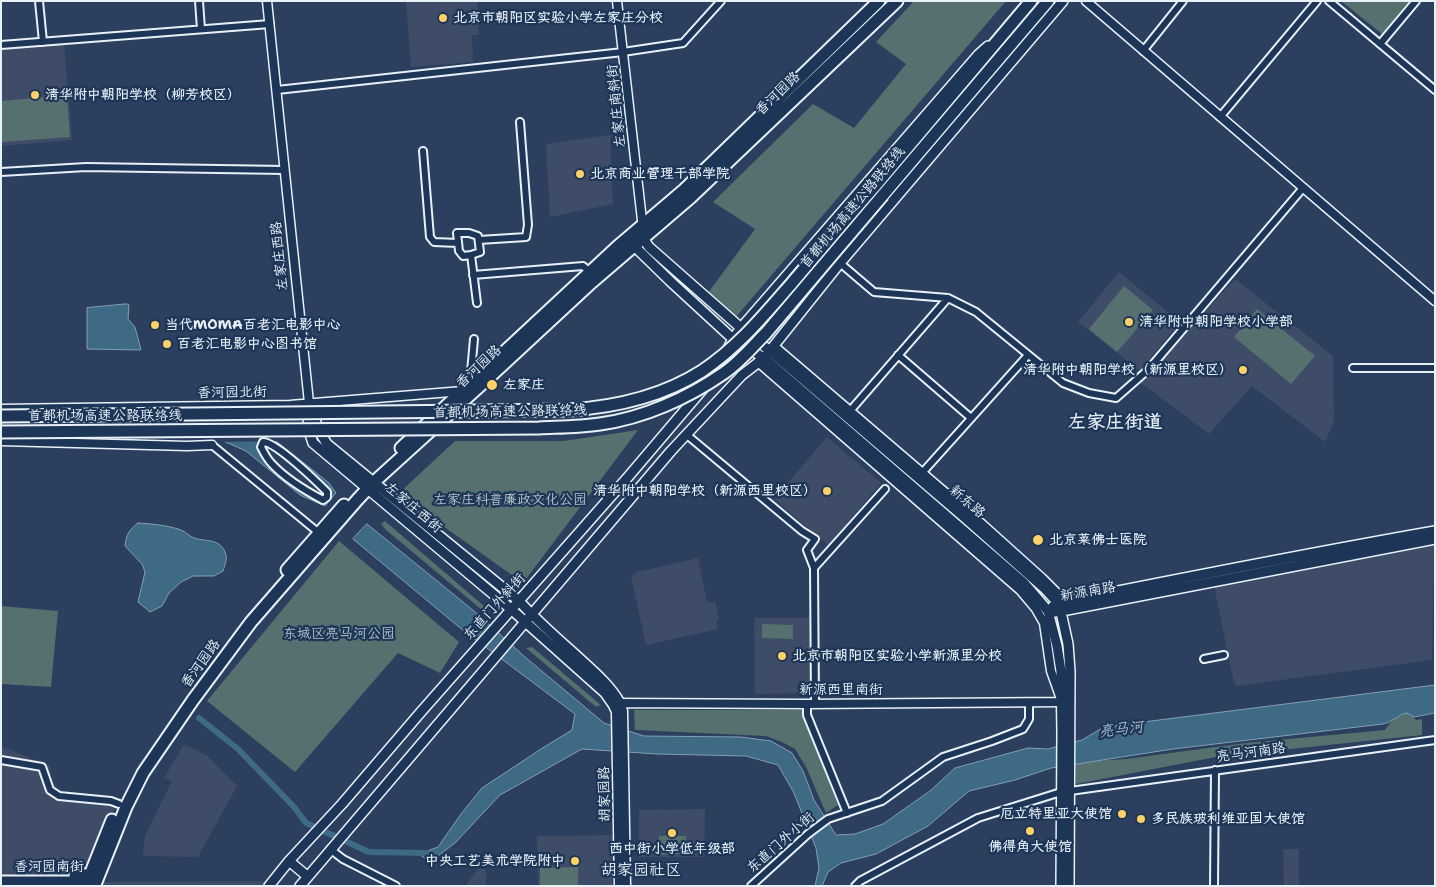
<!DOCTYPE html>
<html>
<head>
<meta charset="utf-8">
<style>
	body { margin:0 }
	#map { position:relative; width:1436px; height:887px; overflow:hidden; background:#2c3f5e; font-family:"Shantell Sans",sans-serif }
	canvas { display:block }
	.frame { position:absolute; inset:0; border:2px solid #e8f1f8; pointer-events:none }
</style>
</head>
<body>
<div id="map">
<canvas width="1436" height="887"></canvas>
<div class="frame"></div>
</div>
<script>
const context = document.querySelector('canvas').getContext('2d');
context.lineJoin = 'round';
function fillPath(path, color) { context.fillStyle = color; context.fill(path, 'evenodd'); }
function trace(path, color, width, dash) { context.strokeStyle = color; context.lineWidth = width; context.lineCap = dash ? 'butt' : 'round'; context.setLineDash(dash || []); context.stroke(path); }
function write(font, color, halo, rows, align = 'center') {
  context.font = font + ' "Shantell Sans","LXGW WenKai TC",sans-serif'; context.lineWidth = 4.5; context.setLineDash([]); context.textBaseline = 'middle'; context.strokeStyle = halo; context.fillStyle = color; for (const [text, x, y, turn = 0] of rows) {
    context.save(); context.translate(x, y); context.rotate((+turn || 0) * Math.PI / 180); context.textAlign = isNaN(turn) ? turn : align; if (halo) context.strokeText(text, 0, 0); context.fillText(text, 0, 0); context.restore();
  }
}
fillPath(new Path2D(`
	M406,1H477L479,35H472L473,62L411,67Z
	M64,44L72,140L1,146V49Z
	M610,135L613,204L550,217L546,144Z
	M1119,272L1180,322L1140,371L1078,322Z
	M1235,279L1333,356L1334,422L1325,442L1252,386L1209,434L1141,383Z
	M827,437L881,483L828,545L774,499Z
	M1434,542L1432,660L1236,686L1233,678L1214,586Z
	M698,558L707,602H715L719,620L716,621L718,629L646,645L631,577L637,572Z
	M754,618H809L810,693L755,694Z
	M184,744L209,757L237,786L198,857L143,856L145,836L172,781L164,778Z
	M1,746L50,766L53,798L117,802L90,875L96,882L273,881L269,886H1Z
	M705,809L704,857H639V810Z
	M613,835L612,886H538L537,836Z
	M1283,849H1299V886H1284Z
	M478,869H486V886H467V883Z`), '#3f4c67');
fillPath(new Path2D(`
	M914,1H1006L735,318L708,293L755,229L713,202L813,104L854,128L906,64L876,42Z
	M1341,1H1409L1382,34Z
	M67,95L70,137L1,142V101Z
	M1124,286L1153,310L1117,352L1089,329Z
	M1257,309L1315,356L1291,384L1234,337Z
	M638,430L523,583L398,494L455,441H564Z
	M385,521L484,606L482,610L385,529L381,524Z
	M339,541L459,642L440,673L398,653L295,772L207,701Z
	M1,606L58,611L51,687L1,684Z
	M762,624L793,625V639L762,638Z
	M532,647L601,705L596,707L526,648Z
	M634,710H803L813,741L838,805L826,813L806,767L795,749L782,742L766,736L635,730Z
	M1407,713L1411,714L1416,720L1422,719V735L1216,757L1076,784L1075,762L1126,759L1246,743L1385,730C1391,721 1396,715 1407,713Z
	M659,836H686V854L659,855Z
	M578,867V886H540V868Z`), '#55706e');
const water = new Path2D(`
	M127,304L129,305L128,319L135,327L141,350L87,349V308Z
	M216,422L276,441L329,483L336,493L325,506L300,495L246,451L205,433L1,424ZM267,442L327,492L323,500L271,463L261,447Z
	M138,523C152,524 167,525 181,530C186,532 189,536 194,538C206,542 219,538 225,552C228,558 225,565 223,571L214,576H193L181,582L169,593L162,606L150,612L138,602L145,572L142,564L125,546C126,535 129,530 138,523Z
	M367,524L474,611L525,657L604,723L644,736L741,737L771,741L792,753L803,771L814,800L836,835L855,834L883,824L930,791L955,768L1028,748L1048,749L1082,740L1104,727L1435,685V713L1414,717L1407,713C1397,715 1393,722 1383,724L1173,749L1051,768L1015,780L969,791L928,826L876,854L841,863L828,872L822,886H815L819,868L816,848L793,791L778,765L746,756L657,754L582,749L500,795L455,843L430,862L419,854L438,847L461,814L482,788L541,749L572,730L575,714L459,627L353,539Z`);
fillPath(water, '#3f6a85');
trace(water, '#83a0b3', 1);
fillPath(new Path2D(`
	M216,420L277,438L280,441L219,442L204,435L1,438V422Z`), '#2c3f5e');
trace(new Path2D(`
	M199,718L238,749L295,808L306,823L369,852L428,853`), '#3f6a85', 6);
const minor = new Path2D(`
	M39,1L43,42
	M199,1L201,29
	M1329,1L1435,90
	M1380,44L1416,1
	M1,45L270,24
	M1143,51L1183,1
	M277,90L623,52L683,43L721,1
	M1220,117L1317,1
	M423,151L430,237L434,242L458,243
	M1,172L86,167L285,170
	M479,240L526,237L528,225L520,122
	M471,255L463,256L459,251L457,233H469L478,236L480,252L471,255L477,303
	M840,263L874,292L948,298L976,312L1063,383L1089,393L1116,398L1149,369L1303,188
	M473,275L583,266L590,272
	M898,355L971,418
	M1353,368H1435
	M470,383L474,339
	M850,411L948,298
	M687,435L802,531L815,539L807,550L814,568L815,704
	M263,442C276,442 317,482 327,492V497L323,500C306,491 285,478 272,464C267,459 264,453 261,447Z
	M212,445L319,533
	M922,473L1028,355
	M814,568L885,489
	M1204,659L1224,655
	M807,704V715L847,813
	M1,760L42,767L50,790L59,796L111,801L119,804
	M1070,791L1435,740
	M330,849L343,859L396,886
	M751,886L808,834L828,819L882,801L943,757L992,741L1023,729L1029,719V702
	M855,886L860,881L978,818L1061,792
	M1214,886L1215,770`);
const tertiary = new Path2D(`
	M267,1L309,403
	M617,1L643,229
	M1086,1L1435,301
	M774,346L982,524L1042,578L1065,601L1066,606
	M1,409L290,405L463,391
	M1,441L187,446L212,445
	M620,703L623,711L626,886
	M619,886L616,712L612,703L807,704L1062,702L1051,671L1044,623L1036,609L1020,590L758,362`);
const secondary = new Path2D(`
	M643,238L649,247L741,328L770,351L964,517L1045,589L1058,603L1061,612L1068,644L1070,671L1069,886
	M630,242L670,281L733,339L764,358L1024,583L1048,611L1057,646L1061,671L1062,733L1061,886
	M309,403L308,428L313,443L512,610L605,693L612,703
	M311,408L319,431L327,444L519,601C537,621 558,639 578,657C593,671 610,685 620,703
	M1053,606L1058,603C1183,578 1309,553 1435,531
	M1055,612L1067,610L1435,539
	M289,861L307,876
	M269,886L289,861L342,804L420,713L628,477L713,377L733,339L741,328L979,54L988,46
	M300,886L671,451L742,375L764,358L840,263L1063,1`);
const trunk = new Path2D(`
	M874,187L1031,1
	M883,195L1048,1
	M401,448L617,247L684,190L879,1
	M287,570L344,505
	M75,875H90L112,820
	M1,882H96L126,807L143,773L193,700L251,622L358,499L374,482L482,384L592,282L691,197L897,1`);
trace(minor, '#e8f1f8', 10);
trace(tertiary, '#e8f1f8', 11);
trace(secondary, '#e8f1f8', 12);
trace(trunk, '#e8f1f8', 15);
trace(minor, '#1d3557', 6);
trace(tertiary, '#1d3557', 8);
trace(secondary, '#1d3557', 9);
trace(trunk, '#1d3557', 11);
const trunkBridge = new Path2D(`
	M1,416L569,410C615,407 663,396 702,371C738,347 764,315 792,283C819,251 846,219 874,187
	M1,432L539,428C559,427 580,427 600,424C644,418 688,398 724,373C740,362 753,346 766,333L883,195`);
trace(trunkBridge, '#e8f1f8', 15, []);
trace(trunkBridge, '#1d3557', 11);
for (const [x, y, r, color] of [
	[443,18,5,"#ffd166"],
	[35,95,5,"#ffd166"],
	[580,174,5,"#ffd166"],
	[1129,322,5,"#ffd166"],
	[155,325,5,"#ffd166"],
	[167,344,5,"#ffd166"],
	[1243,370,5,"#ffd166"],
	[492,385,6,"#ffd166"],
	[827,491,5,"#ffd166"],
	[1038,540,6,"#ffd166"],
	[782,656,5,"#ffd166"],
	[1122,814,5,"#ffd166"],
	[1141,819,5,"#ffd166"],
	[1030,831,5,"#ffd166"],
	[672,833,5,"#ffd166"],
	[575,861,5,"#ffd166"]
]) { const dot = new Path2D(); dot.arc(x, y, r, 0, 2 * Math.PI); context.fillStyle = color; context.fill(dot); trace(dot, '#1d3557', 2); }
write('bold 14px', '#e8f1f8', '#1d3557', [
	["北京市朝阳区实验小学左家庄分校",453,18],
	["清华附中朝阳学校（柳芳校区）",45,95],
	["北京商业管理干部学院",590,174],
	["清华附中朝阳学校小学部",1139,322],
	["当代MOMA百老汇电影中心",165,325],
	["百老汇电影中心图书馆",177,344],
	["清华附中朝阳学校（新源里校区）",1233,370,"right"],
	["左家庄",503,385],
	["清华附中朝阳学校（新源西里校区）",817,491,"right"],
	["北京莱佛士医院",1049,540],
	["北京市朝阳区实验小学新源里分校",792,656],
	["厄立特里亚大使馆",1112,814,"right"],
	["多民族玻利维亚国大使馆",1151,819],
	["佛得角大使馆",1030,847,"center"],
	["西中街小学低年级部",672,849,"center"],
	["中央工艺美术学院附中",565,861,"right"]
], 'left');
write('14px', '#e8f1f8', '#1d3557', [
	["香河园路",778,94,-44],
	["左家庄南斜街",617,106,-96],
	["首都机场高速公路联络线",853,208,-50],
	["左家庄西路",280,256,-96],
	["香河园路",479,367,-43],
	["香河园北街",232,393,-1],
	["首都机场高速公路联络线",510,412,-1],
	["首都机场高速公路联络线",105,416],
	["新东路",967,502,41],
	["左家庄西街",413,508,40],
	["新源南路",1088,592,-10],
	["东直门外斜街",495,607,-48],
	["香河园路",201,664,-54],
	["新源西里南街",841,690],
	["亮马河南路",1251,753,-8],
	["胡家园路",605,794,-91],
	["东直门外小街",781,843,-41],
	["香河园南街",49,867]
]);
write('14px', '#b5c4c8', '#1d3557', [
	["左家庄科普廉政文化公园",510,500],
	["东城区亮马河公园",339,634]
]);
write('italic 15px', '#adc2d0', '#1d3557', [
	["亮马河",1121,730,-7]
]);
write('16px', '#e8f1f8', '#1d3557', [
	["胡家园社区",641,871]
]);
write('bold 19px', '#e8f1f8', '#1d3557', [
	["左家庄街道",1115,423]
]);
</script>
</body>
</html>
